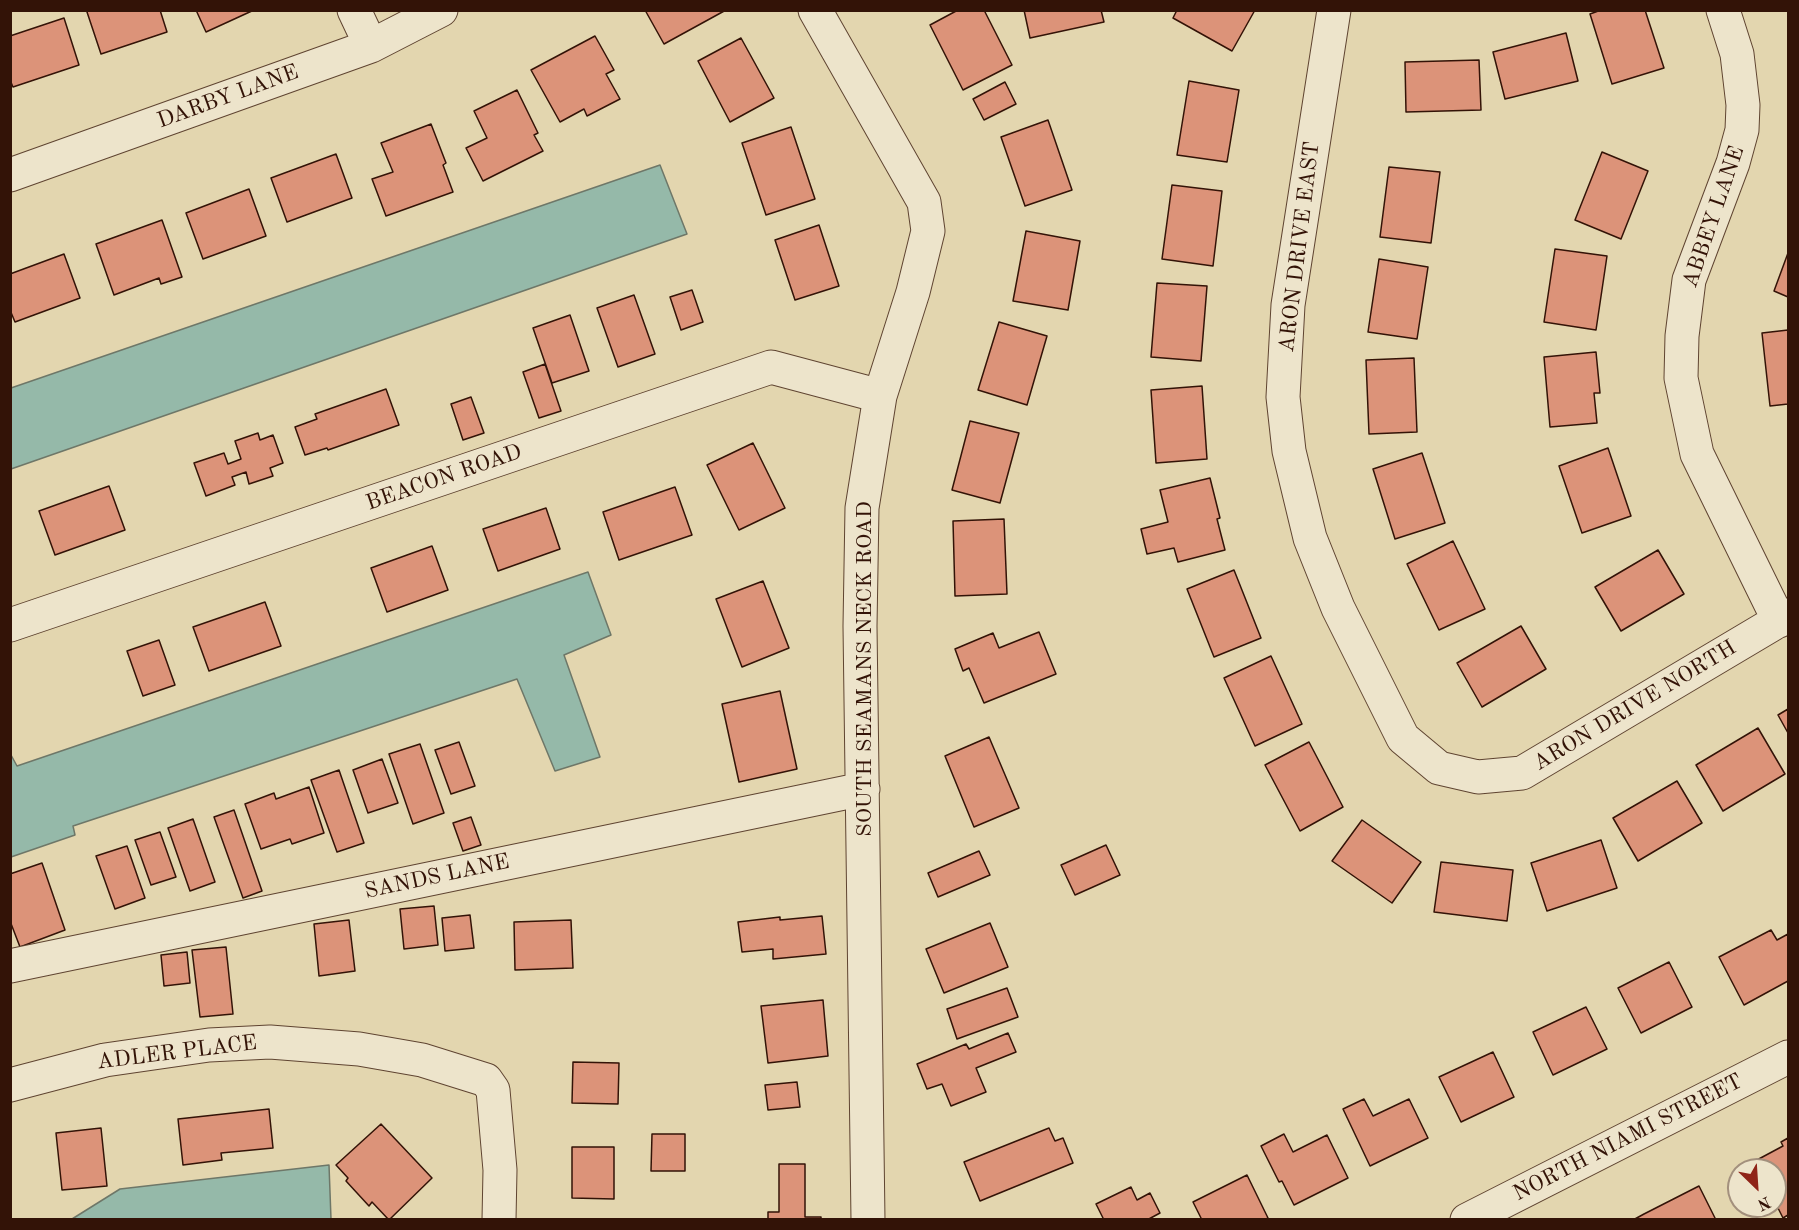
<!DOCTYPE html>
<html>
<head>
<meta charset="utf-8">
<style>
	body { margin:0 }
	#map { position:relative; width:1799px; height:1230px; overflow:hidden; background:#e3d6af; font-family:"Old Standard TT",serif }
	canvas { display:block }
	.frame { position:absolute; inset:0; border:12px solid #331307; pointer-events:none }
	.north { position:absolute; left:1727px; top:1158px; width:60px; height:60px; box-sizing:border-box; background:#ede4cb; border:2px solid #a3907d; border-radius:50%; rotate:155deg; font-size:16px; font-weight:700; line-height:24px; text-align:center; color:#331307 }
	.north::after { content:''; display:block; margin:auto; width:21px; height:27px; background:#8f2418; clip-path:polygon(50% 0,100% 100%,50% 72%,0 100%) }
</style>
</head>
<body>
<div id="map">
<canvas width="1799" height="1230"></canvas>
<div class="frame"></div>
<div class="north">N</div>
</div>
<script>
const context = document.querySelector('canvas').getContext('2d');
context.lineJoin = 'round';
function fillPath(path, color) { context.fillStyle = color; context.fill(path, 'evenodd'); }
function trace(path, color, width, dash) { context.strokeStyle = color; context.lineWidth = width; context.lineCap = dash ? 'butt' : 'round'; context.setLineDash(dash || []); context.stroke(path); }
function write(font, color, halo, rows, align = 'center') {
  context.font = font + ' "Old Standard TT",serif'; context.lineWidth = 6; context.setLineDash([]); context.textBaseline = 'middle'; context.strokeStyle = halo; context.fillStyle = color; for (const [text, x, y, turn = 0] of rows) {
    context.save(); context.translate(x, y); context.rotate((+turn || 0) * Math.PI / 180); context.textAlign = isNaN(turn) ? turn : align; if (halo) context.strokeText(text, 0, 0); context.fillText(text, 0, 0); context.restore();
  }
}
const water = new Path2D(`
	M660,165L687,234L11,469V388Z
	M588,572L611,635L564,655L600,757L555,771L517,679L73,826L75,835L11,857V755L17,766Z
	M329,1165L331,1219H72L120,1189Z`);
fillPath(water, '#95b9a9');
trace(water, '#6e7768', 1.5);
const building = new Path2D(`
	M90,10H160L167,32L101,54L87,12Z
	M196,10H254L206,32Z
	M645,10H726L664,44Z
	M958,10H984L1012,65L963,90L930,25Z
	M1024,10H1101L1104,22L1030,38Z
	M1177,10H1255L1232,51L1173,18Z
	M1601,10H1645L1664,68L1612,84L1590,14Z
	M64,18L79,65L13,87L10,80V36Z
	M1566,33L1578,81L1505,99L1493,52Z
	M595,36L614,70L606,74L620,99L587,116L584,109L560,122L531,70Z
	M741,38L774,98L730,122L698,61Z
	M1479,60L1481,110L1406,112L1405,62Z
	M1189,81L1239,90L1227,162L1177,155Z
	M1005,82L1016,104L984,120L973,99Z
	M517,90L538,133L534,135L543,151L483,181L466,148L487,138L474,111Z
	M1048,120L1072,190L1025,206L1001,137Z
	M431,124L446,163L443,165L453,192L386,216L372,179L393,172L381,143Z
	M791,127L815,199L766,215L742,143Z
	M1602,152L1648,171L1621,239L1575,220Z
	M336,154L352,198L287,222L271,178Z
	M1389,167L1440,172L1431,243L1380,237Z
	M1172,185L1222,191L1213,266L1162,259Z
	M249,189L266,236L203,259L186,213Z
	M162,220L182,277L161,284L159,278L114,295L96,244Z
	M819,225L839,286L795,300L775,240Z
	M1026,231L1080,241L1068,310L1013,301Z
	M1555,249L1607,256L1596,330L1544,322Z
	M1788,253V297L1774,291Z
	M64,254L80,298L15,322L10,310V274Z
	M1379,259L1428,267L1417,339L1368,332Z
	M1157,283L1207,286L1201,361L1151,357Z
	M692,290L703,322L681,330L670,297Z
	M634,295L655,354L618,367L597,308Z
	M570,315L589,371L552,383L533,328Z
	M999,322L1047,336L1027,405L978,390Z
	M1788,330V404L1770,406L1762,333Z
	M1596,352L1600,393H1594L1597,423L1550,427L1544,357Z
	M1414,358L1417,432L1369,434L1366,360Z
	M545,364L561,411L539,418L523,372Z
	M1202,386L1207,459L1156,463L1151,390Z
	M386,389L399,425L328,450L327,448L305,455L295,427L317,419L315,414Z
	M471,397L484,433L463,440L451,404Z
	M970,421L1019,433L1000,503L952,490Z
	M258,433L260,440L273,435L283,463L270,468L273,476L249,484L246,472L232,477L235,485L206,496L194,463L224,453L228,464L241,459L235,441Z
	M753,443L785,508L739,530L707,465Z
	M1608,448L1631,516L1582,533L1559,466Z
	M1422,453L1445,523L1395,539L1373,469Z
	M1210,478L1220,518L1217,519L1225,550L1178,562L1174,548L1147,554L1141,529L1168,522L1160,490Z
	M109,486L125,530L55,555L39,511Z
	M675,487L692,535L619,560L603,512Z
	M546,508L560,549L498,571L483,529Z
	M1004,519L1007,594L955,596L953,521Z
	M1453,541L1485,609L1439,630L1407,564Z
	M432,546L448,590L387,612L371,568Z
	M1658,550L1684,594L1621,631L1595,587Z
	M1234,570L1261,638L1214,657L1187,589Z
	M763,581L789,648L742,667L716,599Z
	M265,602L281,646L209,671L193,627Z
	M1521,626L1546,669L1482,707L1457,663Z
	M1039,632L1056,674L984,703L969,668L963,671L955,649L993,633L999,648Z
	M159,640L175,685L143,696L127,651Z
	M1271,656L1302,724L1255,746L1224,678Z
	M780,691L797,769L739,782L722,704Z
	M1788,709V733L1778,715Z
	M1758,728L1785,774L1723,811L1696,765Z
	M989,737L1019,808L974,827L945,756Z
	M459,742L475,786L451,794L435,750Z
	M1309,742L1343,807L1300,831L1265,765Z
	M420,744L444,813L413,824L389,754Z
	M382,759L398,803L368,813L353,770Z
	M339,770L364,843L337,852L311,780Z
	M1677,781L1702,823L1638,861L1613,818Z
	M309,787L324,833L292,844L290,839L261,849L245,804L274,793L276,799Z
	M234,810L262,891L243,898L214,817Z
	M471,817L481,845L463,851L453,823Z
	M193,819L215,882L190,891L168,828Z
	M1362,820L1421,862L1392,903L1332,861Z
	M160,832L176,877L151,885L135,840Z
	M1601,840L1617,888L1547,911L1531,863Z
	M1106,845L1120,875L1075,895L1061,865Z
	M127,846L145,898L115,909L96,856Z
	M979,851L990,875L938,897L928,873Z
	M1441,862L1513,870L1507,921L1434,912Z
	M42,863L65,930L20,947L10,921V874Z
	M434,906L438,945L404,949L400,909Z
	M470,915L474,948L445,951L442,918Z
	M822,916L826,954L773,959V949L742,952L738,922L780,917V920Z
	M349,920L355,971L319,976L314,924Z
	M571,920L573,968L515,970L514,922Z
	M990,923L1008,967L944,993L926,949Z
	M1771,930L1777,940L1788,934V981L1744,1005L1719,957Z
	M226,947L233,1014L200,1017L192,950Z
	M187,952L190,983L164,986L161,955Z
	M1669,962L1692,1007L1641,1033L1618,988Z
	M1007,988L1018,1017L957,1039L947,1009Z
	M823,1000L828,1056L768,1063L761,1006Z
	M1586,1007L1607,1049L1553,1075L1533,1032Z
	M1008,1033L1016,1052L976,1068L986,1092L951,1106L942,1084L927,1089L917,1064L966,1044L969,1049Z
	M1493,1052L1514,1097L1461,1122L1439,1077Z
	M573,1062L619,1063L618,1104L572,1103Z
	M797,1082L800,1107L768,1110L765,1085Z
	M1364,1099L1373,1116L1409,1099L1428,1138L1370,1166L1343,1109Z
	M269,1109L273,1148L221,1153L222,1160L183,1165L178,1119Z
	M381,1124L432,1178L389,1220L372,1202L369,1206L346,1181L348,1178L336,1165Z
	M101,1128L107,1186L62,1190L56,1133Z
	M1049,1128L1055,1141L1063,1138L1073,1163L980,1201L964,1162Z
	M652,1134H685V1171H651Z
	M1284,1134L1293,1152L1327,1135L1348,1178L1294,1205L1282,1181L1279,1182L1261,1146Z
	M1788,1138V1215L1783,1218L1775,1202V1170H1759L1755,1161L1783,1146L1781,1142Z
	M572,1147H614V1199L572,1198Z
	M779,1164H805V1217H821V1220H768V1212H779Z
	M1247,1175L1268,1218L1264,1220H1202L1193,1202Z
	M1699,1186L1716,1220H1633L1644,1214Z
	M1131,1187L1137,1200L1150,1193L1160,1213L1147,1220H1104L1096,1204Z`);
fillPath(building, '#dc9379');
trace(building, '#331307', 1.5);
const minor = new Path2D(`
	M354,10L371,46
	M815,10L924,202L928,231L913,292L880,396L862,508L860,626L868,1220
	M1334,10L1288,305L1283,397L1289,451L1310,538L1338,608L1403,738L1439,768L1478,777L1522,773L1788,615
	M1723,10L1737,54L1743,105L1742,130L1733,163L1689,280L1682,336L1681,378L1697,454L1779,621
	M10,175L371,46L441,10
	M10,625L771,367L880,396
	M10,966L863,789
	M10,1085L105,1060L209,1045L270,1042L359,1049L422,1060L486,1080L493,1090L500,1170L499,1220
	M1467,1220L1788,1057`);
trace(minor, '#5f4431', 35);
trace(minor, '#ede4cb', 33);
write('22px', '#331307', '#ede4cb', [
	["DARBY LANE",228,97,-20],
	["ABBEY LANE",1714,217,-71],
	["ARON DRIVE EAST",1300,247,-83],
	["BEACON ROAD",444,478,-19],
	["SOUTH SEAMANS NECK ROAD",865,669,-90],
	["ARON DRIVE NORTH",1635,706,-31],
	["SANDS LANE",437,877,-12],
	["ADLER PLACE",177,1053,-7],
	["NORTH NIAMI STREET",1628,1138,-27]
]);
</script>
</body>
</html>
